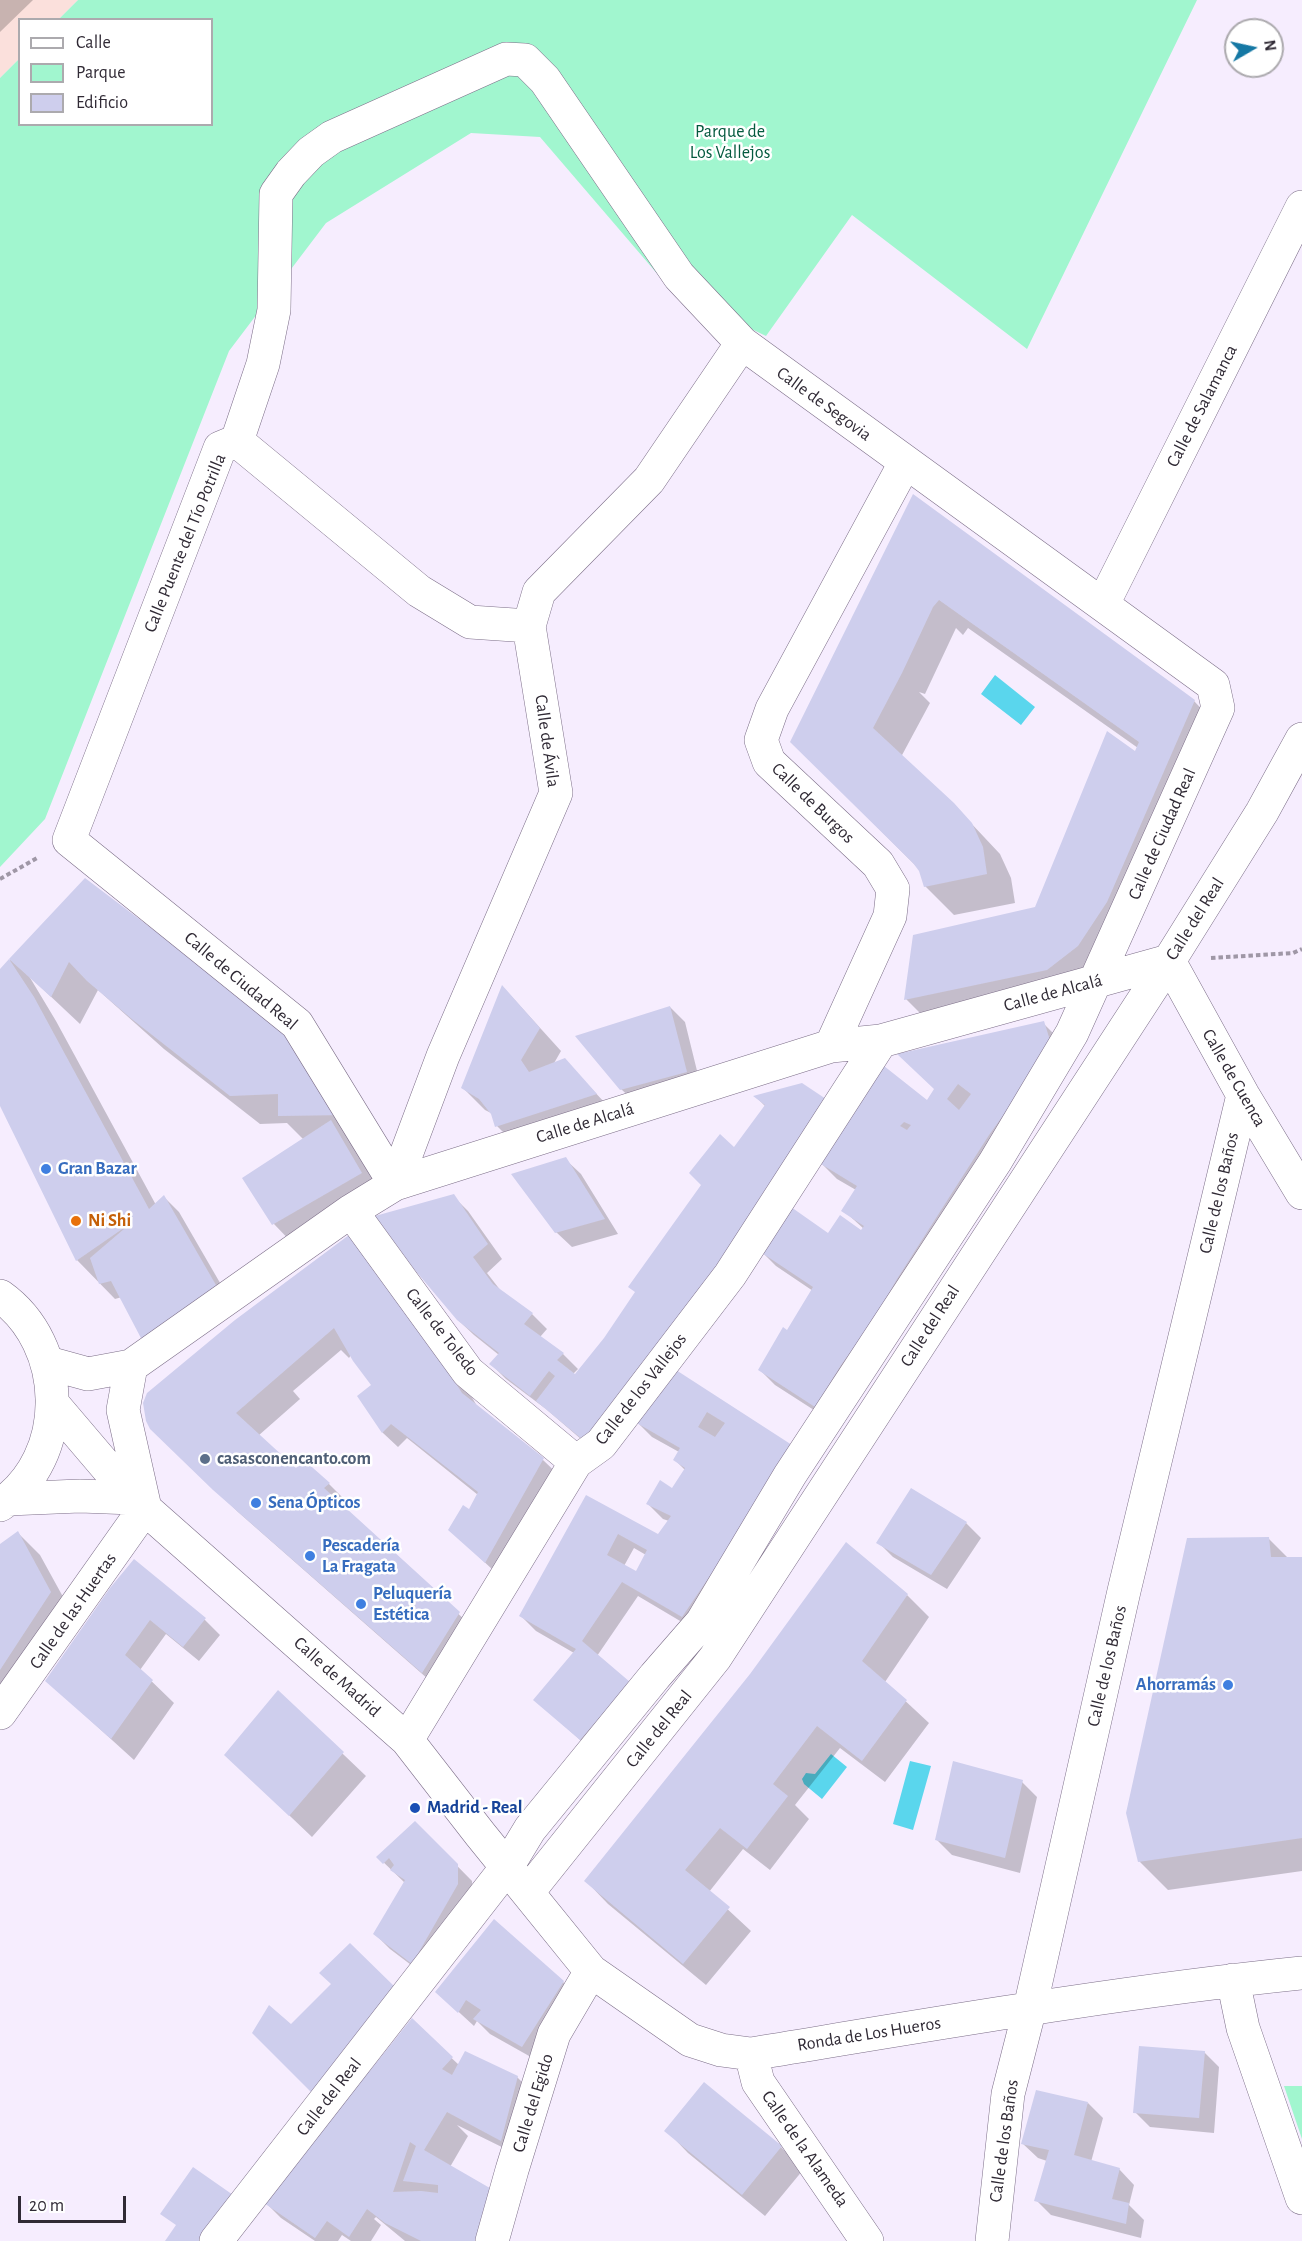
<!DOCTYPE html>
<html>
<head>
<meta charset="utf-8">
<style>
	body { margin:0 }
	#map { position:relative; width:1302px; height:2241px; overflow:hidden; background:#f6edfe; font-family:"Alegreya Sans",sans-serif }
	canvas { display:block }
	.legend { position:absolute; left:18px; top:18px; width:195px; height:108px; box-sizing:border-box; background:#fff; border:2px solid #acaaae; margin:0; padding:8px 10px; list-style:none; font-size:18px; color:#302a35 }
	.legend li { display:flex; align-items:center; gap:12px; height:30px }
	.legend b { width:30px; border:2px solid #acaaae }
	.north { position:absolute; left:1224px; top:18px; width:60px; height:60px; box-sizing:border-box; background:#fff; border:2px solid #acaaae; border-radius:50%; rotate:81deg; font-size:16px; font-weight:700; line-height:24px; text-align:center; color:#302a35 }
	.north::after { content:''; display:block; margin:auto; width:21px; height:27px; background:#1578a4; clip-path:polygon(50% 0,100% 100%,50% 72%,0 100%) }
	.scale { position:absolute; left:18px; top:2196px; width:108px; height:27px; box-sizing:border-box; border:3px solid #302a35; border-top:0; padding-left:8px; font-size:18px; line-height:21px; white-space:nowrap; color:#302a35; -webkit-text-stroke:4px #fff; paint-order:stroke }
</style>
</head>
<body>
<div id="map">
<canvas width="1302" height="2241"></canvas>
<ul class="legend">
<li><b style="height:8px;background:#fff"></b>Calle</li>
<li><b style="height:16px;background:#a1f6cf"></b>Parque</li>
<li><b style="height:16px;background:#ceceed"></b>Edificio</li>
</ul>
<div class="north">N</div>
<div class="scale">20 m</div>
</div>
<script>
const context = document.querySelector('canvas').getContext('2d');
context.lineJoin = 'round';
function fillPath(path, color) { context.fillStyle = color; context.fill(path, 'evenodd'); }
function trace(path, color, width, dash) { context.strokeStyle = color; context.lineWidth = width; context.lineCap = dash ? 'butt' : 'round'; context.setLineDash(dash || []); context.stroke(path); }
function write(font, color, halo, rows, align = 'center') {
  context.font = font + ' "Alegreya Sans",sans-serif'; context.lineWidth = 5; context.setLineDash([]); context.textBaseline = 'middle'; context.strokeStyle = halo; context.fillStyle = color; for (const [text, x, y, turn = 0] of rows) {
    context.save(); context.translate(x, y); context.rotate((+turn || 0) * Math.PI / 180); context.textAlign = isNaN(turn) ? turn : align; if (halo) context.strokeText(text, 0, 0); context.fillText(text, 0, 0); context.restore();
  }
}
fillPath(new Path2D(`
	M0,0H78L59,19L20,20L19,59L0,78Z`), '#fbe0dc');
fillPath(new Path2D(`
	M78,0H1197L1027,349L852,215L766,336L672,291L540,137L471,133L326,223L229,351L45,819L0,867V78L19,59L20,124H212V20L59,19Z
	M1284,2086H1302V2139Z`), '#a1f6cf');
fillPath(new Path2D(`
	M995,675L1035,707L1021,725L981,694Z
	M831,1754L847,1767L822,1799L804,1784L802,1779L806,1773L815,1774Z
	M910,1761L931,1766L913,1830L893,1824Z`), '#5ad6ed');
fillPath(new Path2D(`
	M0,0H33L0,32Z
	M887,549L1194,701L1216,724L1100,968L921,1014L906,999L1036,909L1138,748L968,628L963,635L956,628L925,694L919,692L930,703L901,757L953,804L1000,854L1011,878L1015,903L954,915L925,886L920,870L792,742Z
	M86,880L297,1041L383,1196L296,1247L274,1224L244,1178L304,1140L287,1123L260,1124L164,1049L98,990L80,1024L29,976L56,1021L156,1205L164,1197L179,1212L234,1307L122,1297L115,1299L77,1260L0,1102V971Z
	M503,987L561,1051L553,1065L565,1060L618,1117L519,1148L497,1126L493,1114L485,1110L463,1088Z
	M670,1007L685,1022L701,1087L637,1104L621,1089Z
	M1043,1023L1058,1038L831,1421L775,1385L760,1370L788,1332L813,1291L776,1266L761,1251L828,1235L862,1232L864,1229L843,1210L856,1190L837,1179L822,1164L928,1102Z
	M801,1084L603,1458L546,1409L506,1379L491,1364L499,1355L474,1335L458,1320L453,1196L468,1211L502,1259L487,1273L501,1291L532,1314L547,1329L540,1337L563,1354L578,1369L573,1374L576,1377L605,1339L734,1149L765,1106L756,1097Z
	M565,1159L581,1174L618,1234L572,1247L556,1232Z
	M349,1237L469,1392L478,1408L543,1460L566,1482L508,1584L450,1530L470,1511L478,1495L407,1438L398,1447L383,1433L359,1397L373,1385L351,1355L349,1358L341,1350L293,1391L300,1399L258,1436L296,1471L304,1462L329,1484L351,1506L347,1510L481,1635L445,1694L238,1512L175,1452Z
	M676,1372L791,1446L697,1631L638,1596L597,1656L629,1683L596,1754L535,1700L574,1653L536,1631L521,1616L587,1497L659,1536L669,1521L663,1519L648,1504L673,1490L685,1470L675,1460L679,1452L652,1437L637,1422ZM634,1548L646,1555L636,1573L624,1566Z
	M966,1523L981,1538L947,1589L893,1557L878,1542Z
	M18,1533L40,1555L73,1615L0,1712V1546Z
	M1268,1538L1288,1558H1302V1871L1168,1890L1139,1861Z
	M134,1561L205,1620L220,1635L199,1661L166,1634L140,1670L174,1703L134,1760L47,1681Z
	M907,1595L929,1617L885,1682L929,1723L885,1782L840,1748L795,1805L809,1819L770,1870L743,1849L709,1892L751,1931L706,1985L608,1904L586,1881Z
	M278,1692L366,1776L312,1837L249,1777Z
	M1022,1782L1037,1797L1020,1873L952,1855L937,1840Z
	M415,1823L472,1881L473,1899L427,1977L390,1949L375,1934L405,1883L378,1857Z
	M563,1982L578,1997L538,2061L490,2034L477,2021L474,2026L437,1992Z
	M412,2021L459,2065L517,2077L532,2092L516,2154L457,2125L468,2136L450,2167L500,2241H405L376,2217L374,2219L381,2225L371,2241H351L342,2235L338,2241H315L281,2218L266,2203Z
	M1204,2052L1219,2067L1214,2133L1150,2127L1135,2112Z
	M704,2084L781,2147L803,2170L765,2216L688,2153L666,2130Z
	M1088,2103L1103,2118L1091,2162L1119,2169L1134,2185L1129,2205L1144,2220L1141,2238L1051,2215L1036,2200L1047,2161L1038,2158L1022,2143Z`), '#0003');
fillPath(new Path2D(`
	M913,494L1195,700L1107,902L1078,946L1047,970L904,1000L913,935L1035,907L1107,731L1135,751L1139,742L939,600L933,607L902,673L873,728L954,803L972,823L983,847L987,874L924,887L919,871L913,863L790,742Z
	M85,878L298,1039L346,1115L278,1116V1094L230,1096L133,1020L87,981L69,962L51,997L9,959L34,997L149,1209L164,1195L220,1292L142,1340L111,1281L99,1284L90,1258L131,1223L76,1261L0,1106V969L9,959Z
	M502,985L540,1028L521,1060L529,1072L565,1058L597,1094L495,1127L491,1114L479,1099L461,1088Z
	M670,1006L687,1072L620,1090L575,1036Z
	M1044,1021L1052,1047L989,1135L897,1279L872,1322L841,1365L815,1407L758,1370L783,1327L787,1330L813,1287L759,1251L791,1207L828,1233L840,1215L861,1230L864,1226L841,1211L857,1186L821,1164L884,1066L927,1100L934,1089L897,1054ZM958,1084L971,1094L959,1110L947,1099ZM904,1122L911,1125L907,1130L900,1126Z
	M802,1083L829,1101L716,1267L588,1444L536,1401L555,1376L549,1371L530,1396L489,1364L499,1353L457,1320L414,1269L375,1216L454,1194L488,1244L473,1257L493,1284L533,1313L524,1324L564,1353L557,1360L575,1374L604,1338L635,1292L628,1287L701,1185L689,1173L720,1134L734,1147L765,1105L753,1096Z
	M331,1120L362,1173L272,1225L242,1178Z
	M566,1157L605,1219L555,1233L511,1174Z
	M349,1235L446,1368L462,1393L544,1458L485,1563L448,1530L463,1505L469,1509L478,1492L391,1424L382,1433L357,1396L371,1385L353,1361L334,1328L236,1413L296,1468L304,1460L330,1483L324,1488L460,1612L422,1673L213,1490L150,1429L146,1421L143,1403L147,1393L235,1320Z
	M676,1370L792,1445L716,1567L682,1617L622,1582L582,1641L630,1682L580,1740L533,1700L576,1649L519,1616L586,1495L658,1534L671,1516L646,1504L660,1480L672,1488L685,1468L673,1460L680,1448L635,1422ZM707,1412L725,1423L715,1437L698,1427ZM618,1534L647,1550L636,1571L607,1555Z
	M911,1488L967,1522L931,1575L876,1543Z
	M18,1531L51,1592L0,1670V1544Z
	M1269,1537L1271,1557H1302V1838L1138,1862L1126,1813L1187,1538Z
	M846,1542L908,1594L862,1661L907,1700L862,1761L817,1726L773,1784L788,1796L747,1849L720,1828L685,1870L730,1907L683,1964L584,1881L750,1674Z
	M134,1559L206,1618L183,1647L150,1620L125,1655L153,1680L111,1739L45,1681L110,1588Z
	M278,1690L344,1752L289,1816L224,1755Z
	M953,1761L1023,1780L1005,1858L935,1840Z
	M415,1821L458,1864V1884L412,1964L373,1934L405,1880L390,1870L394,1865L389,1858L383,1864L376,1857Z
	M494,1919L564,1981L522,2047L473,2019L481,2010L466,2000L458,2013L435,1992Z
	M350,1943L397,1989L312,2093L252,2033L269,2005L291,2024L331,1984L319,1973Z
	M412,2018L453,2057L442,2069L452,2075L465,2051L518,2076L501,2141L447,2112L424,2150L495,2191L481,2241H421L385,2223L367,2209L349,2237L327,2221L315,2238L264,2203L365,2070L369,2072ZM410,2142L416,2146L403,2181L438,2185V2193L421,2191L393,2192Z
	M1139,2046L1205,2051L1199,2118L1133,2113Z
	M704,2082L782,2146L742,2195L664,2131Z
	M1036,2090L1088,2102L1074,2155L1120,2168L1112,2199L1129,2203L1126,2224L1034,2201L1049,2150L1021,2144Z
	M193,2167L236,2197L206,2241H165L176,2225L160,2214Z`), '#ceceed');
const minor = new Path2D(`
	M237,441L419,591L470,622L529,626
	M1103,604L1302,207
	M1169,961L1243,1095L1302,1193
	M831,1046L890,916L893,889L878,864L769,762L761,740L772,709L905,463
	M395,1184L443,1056L556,793L529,626L539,592L649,480L742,343
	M351,1211L468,1372L576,1462
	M0,1296C68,1344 71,1457 0,1505
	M48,1363L88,1374L131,1366L351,1211L395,1184L831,1046L881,1041L1169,961
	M53,1404L133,1498L407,1740L480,1834L591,1971L690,2040L721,2050L751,2054C934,2024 1117,1992 1302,1973
	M8,1499L80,1496L133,1498
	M0,1713L145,1508L123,1410L131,1366
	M407,1740L576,1462L601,1444L730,1275L881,1041
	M528,1892L715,1658L1169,961L1262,812L1302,739
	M1233,1980L1243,2028L1302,2198
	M751,2054L758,2082L867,2241
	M216,2241L507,1867L530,1829L655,1676L702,1622L790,1475L995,1162L1072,1033L1218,708L1213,685L742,343L679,276L545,80L525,60L506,59L332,137L311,152L291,173L276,194L274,310L263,364L237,441L220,448L69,840L297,1024L395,1184
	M492,2241L512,2170L554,2034L591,1971
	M992,2241L1008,2094L1030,2008L1124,1591L1243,1095`);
trace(minor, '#7c6e88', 34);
trace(new Path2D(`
	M0,879L39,857
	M1211,958L1293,953L1302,949`), '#9f97a6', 4, [4.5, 3]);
trace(minor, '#fff', 33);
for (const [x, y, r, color] of [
	[46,1169,6,"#3f7fe0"],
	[76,1221,6,"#e8710a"],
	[205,1459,6,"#5c6f8a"],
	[256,1503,6,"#3f7fe0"],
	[310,1556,6,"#3f7fe0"],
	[361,1604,6,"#3f7fe0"],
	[1228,1685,6,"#3f7fe0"],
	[415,1808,6,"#1a4fb4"]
]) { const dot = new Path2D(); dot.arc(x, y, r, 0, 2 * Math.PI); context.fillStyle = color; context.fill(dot); trace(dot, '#fff', 2); }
write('18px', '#03593e', '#fff', [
	["Parque de",730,132],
	["Los Vallejos",730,153]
]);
write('18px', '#302a35', '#fff', [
	["Calle de Segovia",824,404,36],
	["Calle de Salamanca",1202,406,-63],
	["Calle Puente del Tío Potrilla",185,543,-68],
	["Calle de Ávila",547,741,82],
	["Calle de Burgos",813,803,44],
	["Calle de Ciudad Real",1162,834,-66],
	["Calle del Real",1195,919,-58],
	["Calle de Ciudad Real",241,981,40],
	["Calle de Alcalá",1053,993,-15],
	["Calle de Cuenca",1234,1078,60],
	["Calle de Alcalá",585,1123,-17],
	["Calle de los Baños",1219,1193,-77],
	["Calle del Real",930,1326,-57],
	["Calle de Toledo",442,1332,52],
	["Calle de los Vallejos",641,1389,-52],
	["Calle de las Huertas",73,1611,-55],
	["Calle de los Baños",1107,1666,-77],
	["Calle de Madrid",337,1677,42],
	["Calle del Real",659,1729,-51],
	["Ronda de Los Hueros",869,2034,-9],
	["Calle del Real",329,2097,-52],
	["Calle del Egido",533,2103,-73],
	["Calle de los Baños",1004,2141,-82],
	["Calle de la Alameda",805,2149,55]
]);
write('bold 18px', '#366cbe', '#fff', [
	["Gran Bazar",58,1169],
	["Sena Ópticos",268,1503],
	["Pescadería",322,1546],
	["La Fragata",322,1567],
	["Peluquería",373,1594],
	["Estética",373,1615],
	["Ahorramás",1216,1685,"right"]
], 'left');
write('bold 18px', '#c56008', '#fff', [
	["Ni Shi",88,1221]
], 'left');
write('bold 18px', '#4e5e75', '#fff', [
	["casasconencanto.com",217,1459]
], 'left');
write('bold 18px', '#164399', '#fff', [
	["Madrid - Real",427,1808]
], 'left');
</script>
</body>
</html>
